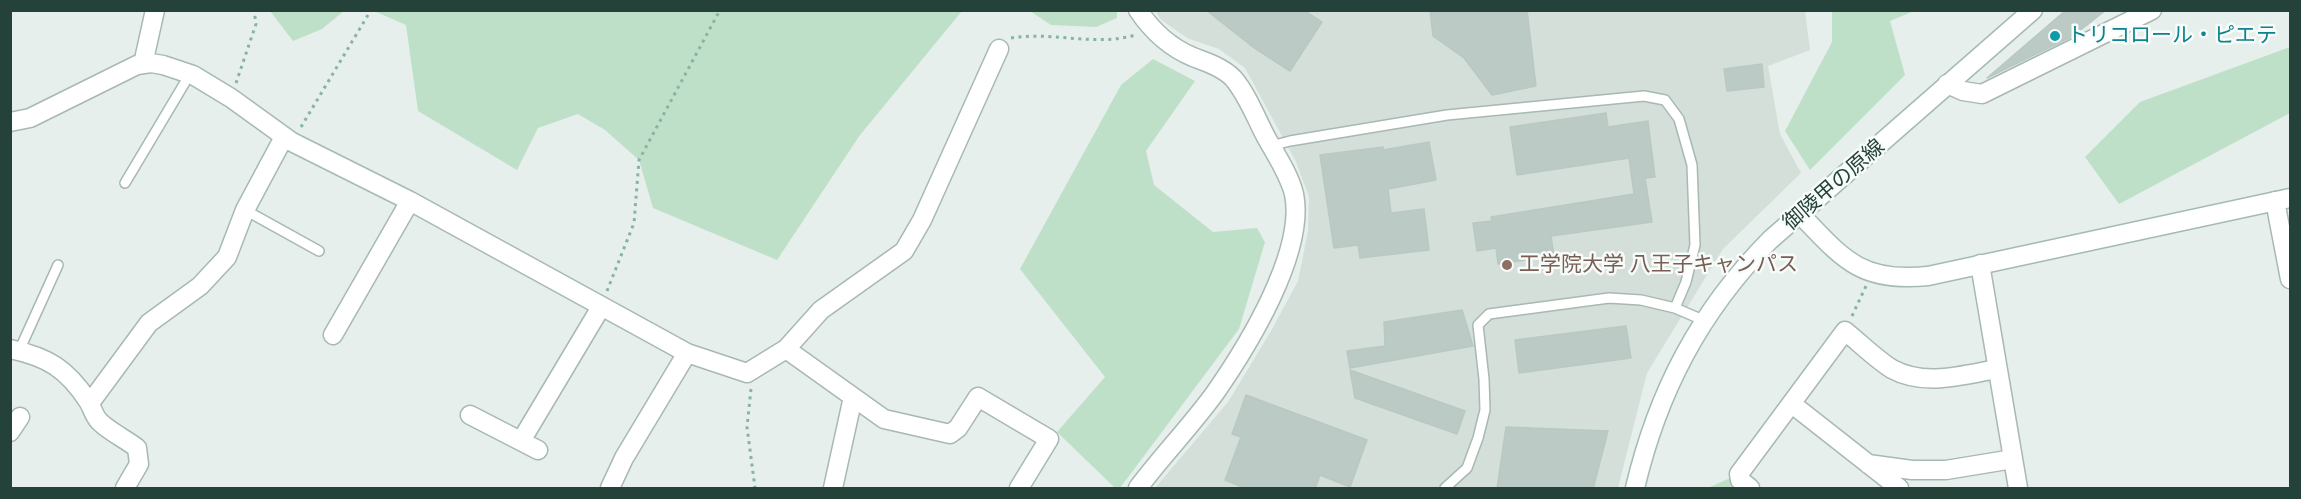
<!DOCTYPE html>
<html>
<head>
<meta charset="utf-8">
<style>
	body { margin:0 }
	#map { position:relative; width:2301px; height:499px; overflow:hidden; background:#e6efeb; font-family:Inter,sans-serif }
	canvas { display:block }
	.frame { position:absolute; inset:0; border:12px solid #24423a; pointer-events:none }
</style>
</head>
<body>
<div id="map">
<canvas width="2301" height="499"></canvas>
<div class="frame"></div>
</div>
<script>
const context = document.querySelector('canvas').getContext('2d');
context.lineJoin = 'round';
function fillPath(path, color) { context.fillStyle = color; context.fill(path, 'evenodd'); }
function trace(path, color, width, dash) { context.strokeStyle = color; context.lineWidth = width; context.lineCap = dash ? 'butt' : 'round'; context.setLineDash(dash || []); context.stroke(path); }
function write(font, color, halo, rows, align = 'center') {
  context.font = font + ' Inter,"Noto Sans JP",sans-serif'; context.lineWidth = 5; context.setLineDash([]); context.textBaseline = 'middle'; context.strokeStyle = halo; context.fillStyle = color; for (const [text, x, y, turn = 0] of rows) {
    context.save(); context.translate(x, y); context.rotate((+turn || 0) * Math.PI / 180); context.textAlign = isNaN(turn) ? turn : align; if (halo) context.strokeText(text, 0, 0); context.fillText(text, 0, 0); context.restore();
  }
}
fillPath(new Path2D(`
	M1156,11H1805L1810,50L1768,66L1780,134L1801,173L1723,249L1647,373L1618,488H1155L1228,402L1271,331L1298,281L1308,231L1309,197L1296,162L1245,68L1219,49L1187,38L1160,19Z`), '#d4dfda');
fillPath(new Path2D(`
	M270,11H344L322,29L293,41Z
	M374,11H962L860,135L777,260L653,208L639,160L605,130L578,114L538,128L517,170L418,111L406,25Z
	M1030,11H1117V18L1096,27L1051,25Z
	M1832,11H1914L1890,21L1905,75L1810,170L1785,131L1832,42Z
	M2290,47V113L2119,204L2085,157L2140,102Z
	M1153,59L1195,81L1146,151L1154,185L1213,232L1257,228L1265,242L1239,329L1120,488H1115L1057,432L1105,377L1020,269L1121,85Z
	M1739,474L1750,488H1708Z`), '#bfe0c8');
const building = new Path2D(`
	M1206,10H1304L1322,22L1290,71L1253,47Z
	M1430,10H1527L1536,86L1492,95L1464,58L1433,36Z
	M2066,10H2106L2073,36L1987,78Z
	M1762,64L1764,87L1727,91L1724,69Z
	M1606,113L1608,127L1648,121L1655,177L1645,178L1652,222L1551,236L1554,256L1498,264L1496,248L1477,251L1473,223L1492,221L1491,217L1634,194L1629,158L1517,175L1510,127Z
	M1429,142L1436,180L1388,189L1391,213L1424,209L1429,250L1360,258L1358,245L1334,248L1320,155L1383,147V150Z
	M1462,310L1473,346L1350,368L1347,351L1385,346L1384,322Z
	M1626,326L1631,358L1519,373L1515,340Z
	M1350,370L1465,411L1457,434L1355,398Z
	M1246,395L1367,440L1350,487L1320,475L1315,489H1247L1225,480L1241,437L1232,434Z
	M1506,427L1608,431L1593,489H1497Z`);
fillPath(building, '#bbcac4');
trace(building, '#b8c9c2', 1.5);
const lane = new Path2D(`
	M1271,146L1290,141L1447,115L1644,96L1665,100L1679,119L1692,165L1695,245L1686,282L1675,308
	M125,183L190,74
	M245,210L319,251
	M19,351L58,265
	M1445,488L1467,468L1478,438L1485,410L1484,379L1478,325L1489,314L1609,298L1641,300L1675,308L1703,320`);
const street = new Path2D(`
	M143,64L155,10
	M1947,84L1963,91L1982,94L2152,10
	M10,122L30,118L137,65L151,63L163,65L193,75L231,98L292,142L410,201L687,353L747,373L786,349L884,419L950,434L958,428L978,397L1049,439L1019,488
	M2275,201L2290,279
	M1980,264L2018,488
	M333,335L410,201
	M10,349C48,357 67,369 88,401C92,407 94,416 99,421C107,430 127,440 137,448L139,464L125,488
	M786,349L821,310L904,251L922,220L999,49
	M90,403L149,323L200,286L227,257L245,210L284,137
	M1792,404L1899,488
	M470,415L538,450
	M10,432L20,417
	M521,441L601,307
	M1868,464L1912,470H1946L2013,459
	M610,488L624,458L687,353
	M833,488L853,397
	M1138,488C1162,456 1191,426 1215,393C1247,347 1306,252 1294,194C1289,174 1276,155 1266,137C1256,118 1247,94 1233,78C1222,67 1206,62 1193,57C1169,47 1152,31 1138,10
	M1750,488L1740,480L1739,474L1845,331C1860,343 1876,359 1892,369C1925,387 1963,375 1997,369`);
const secondary = new Path2D(`
	M1800,214C1843,259 1861,283 1928,276L2290,198
	M1635,488C1658,391 1700,311 1770,240L2033,10`);
trace(lane, '#a8b8b2', 12);
trace(street, '#a8b8b2', 21);
trace(secondary, '#a4bbb3', 21);
trace(new Path2D(`
	M1011,38C1052,31 1095,47 1135,35
	M236,83L256,24L254,10
	M301,127L371,10
	M607,291L634,223L639,160L720,10
	M1852,316L1866,286
	M751,389L747,427L755,488`), '#86b3a5', 3, [3, 4.5]);
trace(lane, '#fff', 9);
trace(street, '#fff', 18);
trace(secondary, '#fff', 18);
for (const [x, y, r, color] of [
	[2055,36,6,"#0f9aa8"],
	[1507,265,6,"#8d6e63"]
]) { const dot = new Path2D(); dot.arc(x, y, r, 0, 2 * Math.PI); context.fillStyle = color; context.fill(dot); trace(dot, '#f7fbf9', 2); }
write('21px', '#0d838f', '#f7fbf9', [
	["トリコロール・ピエテ",2067,36]
], 'left');
write('21px', '#24423a', '#f7fbf9', [
	["御陵甲の原線",1834,185,-41]
]);
write('21px', '#785e54', '#f7fbf9', [
	["工学院大学 八王子キャンパス",1519,265]
], 'left');
</script>
</body>
</html>
